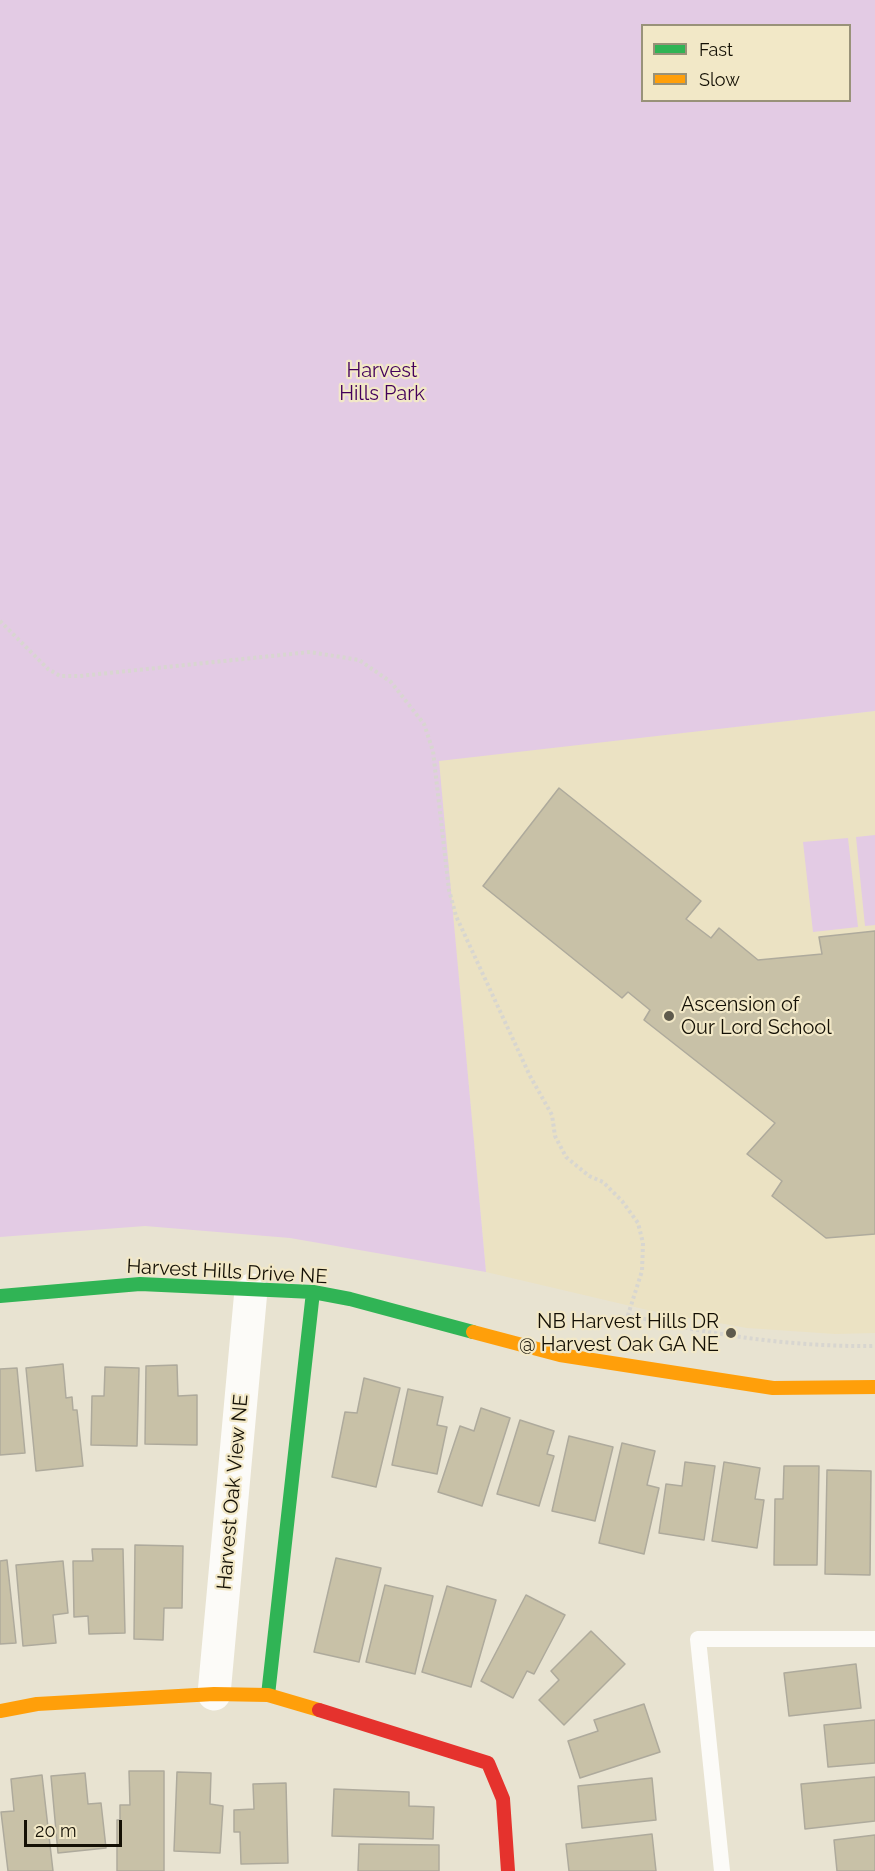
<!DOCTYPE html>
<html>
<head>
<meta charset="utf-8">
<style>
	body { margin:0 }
	#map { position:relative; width:875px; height:1871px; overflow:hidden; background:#e8e3d1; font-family:Raleway,sans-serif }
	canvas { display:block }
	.legend { position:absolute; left:641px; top:24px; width:210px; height:78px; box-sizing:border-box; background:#f2e8c7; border:2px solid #999279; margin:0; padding:8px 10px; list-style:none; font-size:18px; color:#141005 }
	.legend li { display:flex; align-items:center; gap:12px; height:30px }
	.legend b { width:30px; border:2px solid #999279 }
	.scale { position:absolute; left:24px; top:1820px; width:98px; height:27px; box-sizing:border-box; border:3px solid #141005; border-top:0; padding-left:8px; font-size:18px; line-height:21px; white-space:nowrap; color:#141005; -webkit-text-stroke:4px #f2e8c7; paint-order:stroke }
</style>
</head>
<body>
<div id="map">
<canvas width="875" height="1871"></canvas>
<ul class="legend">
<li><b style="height:8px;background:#30b455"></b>Fast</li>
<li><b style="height:8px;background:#ff9f0a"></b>Slow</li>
</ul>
<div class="scale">20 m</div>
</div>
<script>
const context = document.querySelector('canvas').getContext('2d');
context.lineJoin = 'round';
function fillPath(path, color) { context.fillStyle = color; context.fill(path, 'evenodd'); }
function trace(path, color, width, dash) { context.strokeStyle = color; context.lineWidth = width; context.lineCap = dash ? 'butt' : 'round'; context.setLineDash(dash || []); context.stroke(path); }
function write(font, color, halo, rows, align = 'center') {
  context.font = font + ' Raleway,sans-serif'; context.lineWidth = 4.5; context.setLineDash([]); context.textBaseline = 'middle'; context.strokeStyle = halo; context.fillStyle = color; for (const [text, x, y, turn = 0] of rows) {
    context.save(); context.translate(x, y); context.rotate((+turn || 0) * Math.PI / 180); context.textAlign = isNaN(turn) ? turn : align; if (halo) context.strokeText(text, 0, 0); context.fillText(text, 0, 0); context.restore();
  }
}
fillPath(new Path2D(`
	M875,711V1333L835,1334L747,1328L656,1312L486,1272L438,760Z`), '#ebe2c3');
fillPath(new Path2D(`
	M0,0H875V711L439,761L486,1272L290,1238L145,1226L0,1237ZM642,26H850V100H642Z
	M875,835V925L865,926L856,837Z
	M848,838L858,927L813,932L803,842Z`), '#e3cbe4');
const building = new Path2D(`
	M559,788L701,901L686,919L711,938L719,928L758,960L822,954L819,937L875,931V1234L826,1238L772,1196L782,1181L747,1154L775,1123L644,1020L650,1010L628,992L622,998L483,886Z
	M63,1364L66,1398L72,1397L73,1410H77L83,1466L36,1471L26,1368Z
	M177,1365L178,1396L197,1395V1445L145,1444L146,1366Z
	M105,1367L139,1368L137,1446L91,1445L92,1396H104Z
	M17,1368L25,1453L0,1455V1369Z
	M364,1378L400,1388L376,1487L332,1477L345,1412L357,1413Z
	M408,1389L443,1397L437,1425L447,1427L437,1474L392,1465Z
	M481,1408L510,1418L482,1506L438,1492L460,1426L474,1431Z
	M520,1420L554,1431L547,1454L554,1456L539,1506L497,1494Z
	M569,1436L613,1447L595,1521L552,1511Z
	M622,1443L655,1451L647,1485L659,1488L644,1554L599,1543Z
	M685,1462L715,1466L704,1540L659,1533L666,1484L682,1486Z
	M724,1462L760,1468L755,1499L764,1500L757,1548L712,1541Z
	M784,1466H819L817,1565H774L775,1499H783Z
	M827,1470L871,1471L870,1575L825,1574Z
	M135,1545L183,1546L182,1608H164L163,1640L134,1639Z
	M92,1549H123L125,1633L89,1634L88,1616L74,1617L73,1561H93Z
	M336,1558L381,1568L359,1662L314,1652Z
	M7,1560L16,1643L0,1644V1561Z
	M63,1561L68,1613L53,1615L56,1643L23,1646L16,1565Z
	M385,1585L433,1596L415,1674L366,1662Z
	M447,1586L496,1600L471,1687L422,1672Z
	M526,1595L565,1615L534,1674L527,1671L513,1698L481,1681Z
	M591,1631L625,1664L564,1725L539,1700L559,1680L551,1671Z
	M856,1664L861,1708L789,1716L784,1673Z
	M644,1704L660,1752L580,1778L568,1741L598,1731L594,1720Z
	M875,1720V1763L828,1767L824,1725Z
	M129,1771H164V1871H117V1820H120V1805H130Z
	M177,1772L211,1773L210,1804L223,1806L220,1853L174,1851Z
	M85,1773L88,1804L101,1803L106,1848L58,1853L51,1776Z
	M42,1775L53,1871H8L1,1812L14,1811L11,1779Z
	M875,1777V1821L805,1829L801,1784Z
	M652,1778L656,1820L582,1828L578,1786Z
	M286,1783L288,1863L241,1864L240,1832H234V1810L254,1809L253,1784Z
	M334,1789L409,1792V1806L434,1807L433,1839L332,1836Z
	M652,1834L656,1871H569L566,1844Z
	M875,1835V1871H837L834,1840Z
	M359,1844L439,1845V1871H358Z`);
fillPath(building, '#c8c1a7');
trace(building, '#aeaa9c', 1.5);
trace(new Path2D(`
	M0,621L48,669L60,676H80L310,652L359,660L391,682L424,724L433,751L449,890L456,916L530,1076L552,1115L555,1136L566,1157L589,1176L603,1182L622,1201L638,1223L643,1243L642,1271L628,1315C710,1335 791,1347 875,1346`), '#d8d6d0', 4, [3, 3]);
trace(new Path2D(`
	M722,1871L698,1639H875`), '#fcfbf8', 16);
trace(new Path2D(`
	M214,1694L251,1290`), '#fcfbf8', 33);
trace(new Path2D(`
	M0,1296L140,1284L313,1292L350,1299L473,1332
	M268,1695L313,1292`), '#30b455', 14);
trace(new Path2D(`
	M473,1332L560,1355L773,1388L875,1387
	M0,1711L37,1704L214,1694L268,1695L319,1710`), '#ff9f0a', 14);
trace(new Path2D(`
	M319,1710L488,1763L503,1799L508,1871`), '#e5322d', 14);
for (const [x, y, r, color] of [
	[669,1016,6,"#5e5a4c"],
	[731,1333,6,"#5e5a4c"]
]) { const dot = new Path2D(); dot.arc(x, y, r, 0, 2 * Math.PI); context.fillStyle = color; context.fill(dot); trace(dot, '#f2e8c7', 2); }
write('20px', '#43005b', '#f2e8c7', [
	["Harvest",382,371],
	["Hills Park",382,394]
]);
write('20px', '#141005', '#f2e8c7', [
	["Ascension of",681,1005],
	["Our Lord School",681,1028],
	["NB Harvest Hills DR",719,1322,"right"],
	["@ Harvest Oak GA NE",719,1345,"right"]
], 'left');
write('20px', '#141005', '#f2e8c7', [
	["Harvest Hills Drive NE",227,1272,3],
	["Harvest Oak View NE",233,1492,-85]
]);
</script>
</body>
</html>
